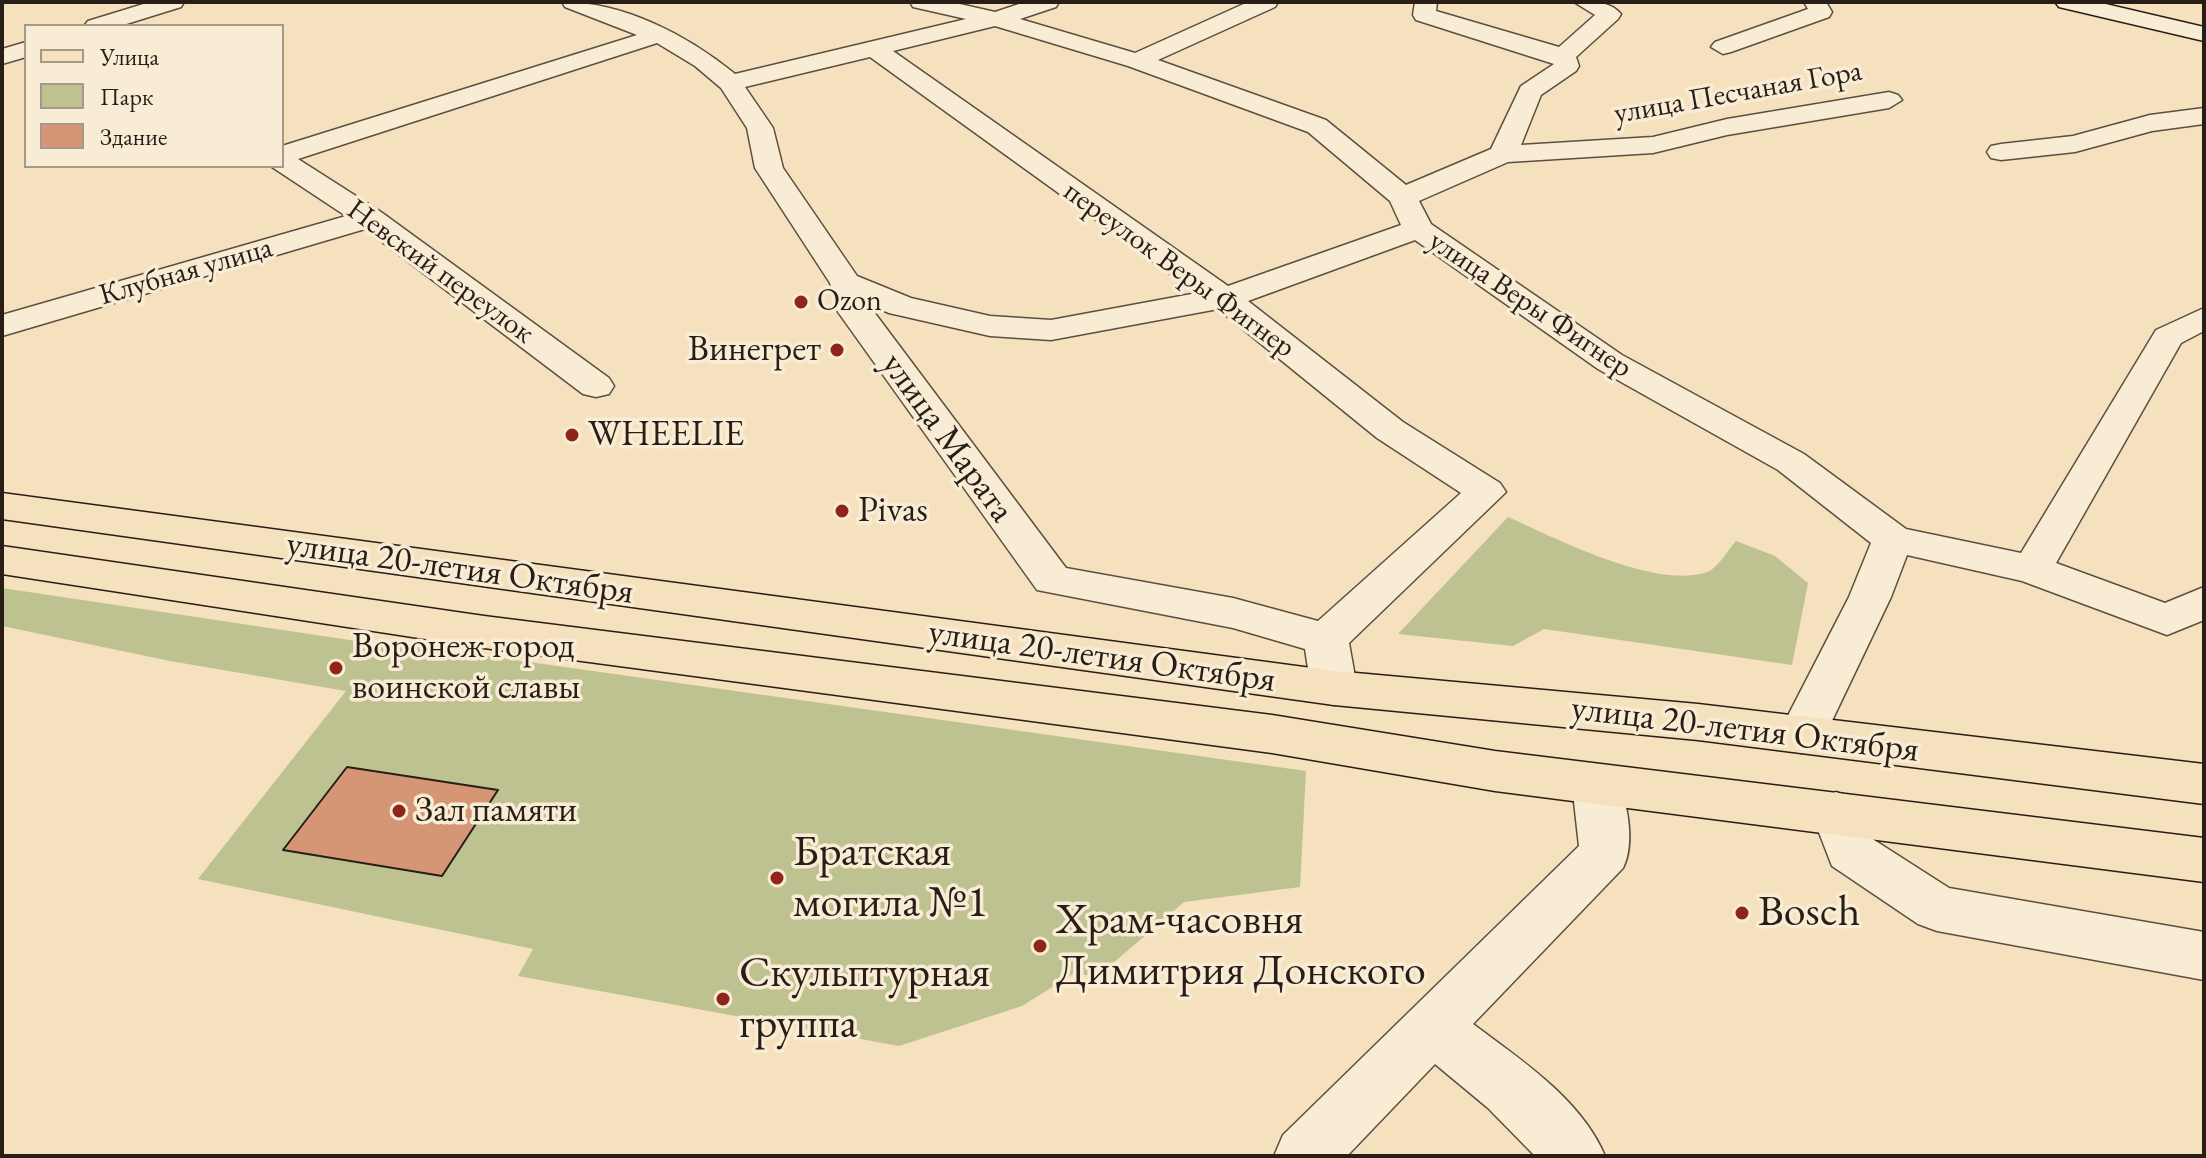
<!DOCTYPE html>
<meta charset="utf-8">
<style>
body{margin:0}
#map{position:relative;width:2206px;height:1158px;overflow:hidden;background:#f5e1be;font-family:"EB Garamond",serif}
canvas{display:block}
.frame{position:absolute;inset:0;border:4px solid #281e17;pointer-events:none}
.legend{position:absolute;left:24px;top:24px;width:260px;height:144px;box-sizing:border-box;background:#f8ecd5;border:2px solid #a59a89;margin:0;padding:10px 14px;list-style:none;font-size:24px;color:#281e17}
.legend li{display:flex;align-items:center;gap:16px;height:40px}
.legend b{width:40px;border:2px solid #a59a89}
</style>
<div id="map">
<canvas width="2206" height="1158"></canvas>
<div class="frame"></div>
<ul class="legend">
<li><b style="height:10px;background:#f5e1be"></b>Улица</li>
<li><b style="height:22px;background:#bdc290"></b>Парк</li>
<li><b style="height:22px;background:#d59676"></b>Здание</li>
</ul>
</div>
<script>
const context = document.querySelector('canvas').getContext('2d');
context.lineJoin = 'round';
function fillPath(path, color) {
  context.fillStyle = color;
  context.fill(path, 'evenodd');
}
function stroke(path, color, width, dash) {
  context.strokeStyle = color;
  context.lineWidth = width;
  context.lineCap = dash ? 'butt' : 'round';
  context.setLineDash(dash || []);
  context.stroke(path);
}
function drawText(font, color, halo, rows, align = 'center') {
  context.font = font + ' "EB Garamond",serif';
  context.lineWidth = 7;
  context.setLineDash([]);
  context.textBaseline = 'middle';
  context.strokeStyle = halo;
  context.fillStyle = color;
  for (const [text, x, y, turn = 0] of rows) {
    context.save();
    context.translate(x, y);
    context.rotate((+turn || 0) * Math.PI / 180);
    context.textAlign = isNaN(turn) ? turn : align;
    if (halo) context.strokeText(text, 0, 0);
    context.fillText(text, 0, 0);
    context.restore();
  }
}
const green = new Path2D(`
 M1508,517C1555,538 1656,590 1707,572C1718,568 1728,550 1736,541L1775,556L1808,583L1792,665L1544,629L1513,646L1398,634Z
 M2,588L383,645L386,642L1306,771L1300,887L1184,902L1098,976L1073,974L1022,1006L899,1046L518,976L533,949L198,879L346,691L170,661L2,626Z`);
const building = new Path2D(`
 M347,767L498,790L442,876L283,850Z`);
const street = new Path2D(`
 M150,2H184L181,7L120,26H84L88,21Z
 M562,2C624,2 687,35 735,74L966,19L913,7L910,2H951L995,12L1025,2H1059L1056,7L1020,19L1135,53L1248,2H1278L1275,7L1158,60L1326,120L1406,185L1491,149L1521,86L1554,64L1416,20L1413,15L1415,2H1437L1436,11L1559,47L1595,15L1574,2C1592,2 1609,0 1621,14L1618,19L1576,57L1579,66L1576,71L1541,95L1521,145L1653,137L1727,119L1889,92L1898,95L1902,100L1889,108L1727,135L1653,153L1508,162L1419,201L1431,224L1622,355L1804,454L1906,529L2021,553L2156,330L2204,308V331L2181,343L2056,563L2165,603L2204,587V620L2167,635L2022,581L1907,555L1891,597L1819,748L1802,753L1785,748L1778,735L1849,597L1871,543L1778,470L1598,369L1415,240L1248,301L1403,422L1500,483L1506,492L1349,643L1357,688L1350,700L1334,705L1318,700L1311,688L1305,649L1233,628L1037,590L838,312L830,283L755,168L747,128L721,88L695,66L657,43L298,159L381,212L609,378L614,386L609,394L596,397L583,394L365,229L2,336V315L346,216L272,167L282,166V146L637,35L565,7ZM995,26L1128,66L1308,132L1390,201L1401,225L1228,286L893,51ZM870,57L1197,293L1051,320L990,316L911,298L857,276L783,168L773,128L745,87ZM868,304L889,313L990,336L1051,340L1218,309L1377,438L1461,493L1318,621L1233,598L1066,568Z
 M1804,2H1826L1832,12L1829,17L1731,52L1723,54L1711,47L1715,42L1808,9Z
 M26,42V57L2,64V49Z
 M2204,108V124L2152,131L2075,152L2001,160L1991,158L1987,152L1991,146L2001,144L2073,136L2150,115Z
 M1596,765L1613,770C1627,795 1636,843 1623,868L1473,1024C1521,1060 1581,1099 1605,1156H1535L1488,1108L1435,1064L1347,1156H1274L1283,1135L1579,846L1572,784L1579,770Z
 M1836,792L1854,798L1871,838L1949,888L2204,932V980L1937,931L1918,924L1832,866L1811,812L1818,798Z`);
const secondary = new Path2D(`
 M2055,2H2097L2204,27V41L2059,7Z`);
const primary = new Path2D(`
 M2,493L1334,671L1698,704L2204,764V804L1698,740L1334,705L2,519Z
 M2,546L484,616L1272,715L1495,751L2204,838V882L1495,791L1272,753L484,648L2,574Z`);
const markers = [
 [801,302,8,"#8f2418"],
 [837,350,8,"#8f2418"],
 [572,435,8,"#8f2418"],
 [842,511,8,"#8f2418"],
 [336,668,8,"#8f2418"],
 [399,811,8,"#8f2418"],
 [777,878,8,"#8f2418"],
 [1742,913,8,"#8f2418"],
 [1040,946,8,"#8f2418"],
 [723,999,8,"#8f2418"]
];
const farStreetnames = [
 ["улица Песчаная Гора",1738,93,-10],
 ["переулок Веры Фигнер",1179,270,36],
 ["Клубная улица",186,272,-16],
 ["Невский переулок",440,272,36],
 ["улица Веры Фигнер",1530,305,34]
];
const farPoinames = [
 ["Ozon",817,302]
];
const poiNames = [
 ["Винегрет",821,350,"right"],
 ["WHEELIE",588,435],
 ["Pivas",858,511],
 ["Воронеж город",352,647],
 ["воинской славы",352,688],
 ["Зал памяти",415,811]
];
const streetNames = [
 ["улица Марата",947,438,54],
 ["улица 20-летия Октября",460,569,8],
 ["улица 20-летия Октября",1102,657,8],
 ["улица 20-летия Октября",1745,730,7]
];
const nearPoinames = [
 ["Братская",793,853],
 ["могила №1",793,904],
 ["Bosch",1758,913],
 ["Храм-часовня",1056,921],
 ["Димитрия Донского",1056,972],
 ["Скульптурная",739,974],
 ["группа",739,1025]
];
fillPath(green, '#bdc290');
fillPath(building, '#d59676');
stroke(building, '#281e17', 2);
stroke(street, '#5b4f41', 3);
stroke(secondary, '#281e17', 3);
stroke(primary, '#281e17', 3);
fillPath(street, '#f8ecd5');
fillPath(secondary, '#f8ecd5');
fillPath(primary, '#f5e1be');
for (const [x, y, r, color] of markers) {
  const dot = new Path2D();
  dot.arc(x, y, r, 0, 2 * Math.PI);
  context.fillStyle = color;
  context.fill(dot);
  stroke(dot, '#f8ecd5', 3);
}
drawText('30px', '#281e17', '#f8ecd5', farStreetnames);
drawText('30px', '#281e17', '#f8ecd5', farPoinames, 'left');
drawText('36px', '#281e17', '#f8ecd5', poiNames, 'left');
drawText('36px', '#281e17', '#f8ecd5', streetNames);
drawText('44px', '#281e17', '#f8ecd5', nearPoinames, 'left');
</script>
